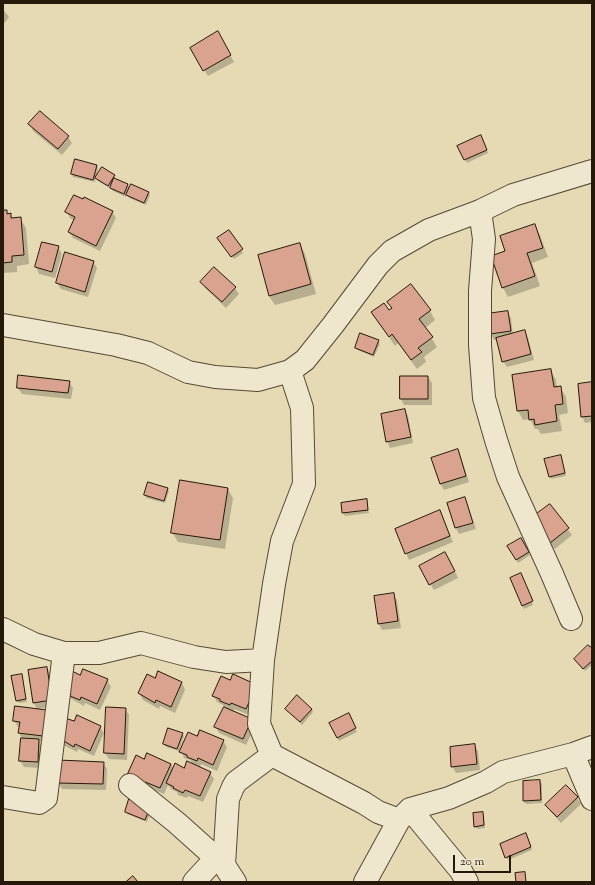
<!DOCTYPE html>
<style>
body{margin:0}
#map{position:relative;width:595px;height:885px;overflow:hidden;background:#e5dab4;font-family:"Sorts Mill Goudy",serif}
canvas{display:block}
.frame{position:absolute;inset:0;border:4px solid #25190a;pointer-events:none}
.scale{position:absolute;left:453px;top:855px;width:58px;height:18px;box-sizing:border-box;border:2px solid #25190a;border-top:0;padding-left:5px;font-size:12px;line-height:14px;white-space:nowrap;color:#25190a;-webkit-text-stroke:3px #eee7ce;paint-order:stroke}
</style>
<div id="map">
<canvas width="595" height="885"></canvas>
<div class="frame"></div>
<div class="scale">20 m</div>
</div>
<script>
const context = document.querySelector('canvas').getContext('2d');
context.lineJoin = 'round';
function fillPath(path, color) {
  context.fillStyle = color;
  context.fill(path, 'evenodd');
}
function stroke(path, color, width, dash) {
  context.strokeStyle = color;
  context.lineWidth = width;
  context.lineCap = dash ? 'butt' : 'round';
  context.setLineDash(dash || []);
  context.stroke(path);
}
const shadow = new Path2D(`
 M3,9L9,17L3,25Z
 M217,33L234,62L208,76L191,48Z
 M30,124L68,137L72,143L62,155L33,131Z
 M482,139L488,153L467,163L459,146Z
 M97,166L98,169L95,182L73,177L72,174Z
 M114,176L116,180L128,185L130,189L148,192L150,195L146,205L129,198L127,194L126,197L113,191L110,187V188L98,181L96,178Z
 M84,201L112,211L116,218L100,251L73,238L69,232L75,221L70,218L67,212Z
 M3,211H6L8,214H10L13,219L20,218L26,228L29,264L17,266V272L3,273Z
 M534,225L540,235L548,257L532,263L540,286L508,297L503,288L506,251Z
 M229,231L243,253L234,259L220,241Z
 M300,244L305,254L316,294L275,305L269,296Z
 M58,247L62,254L55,278L39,274L36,267Z
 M93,262L97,268L88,297L61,289L57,283Z
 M201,282L235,288L239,294L226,308L205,288Z
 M388,311H430L435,320L425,328L437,347L424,357L426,362L417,369L398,343L395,346L372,313Z
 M507,312L511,318L513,335L525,332L528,338L534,360L507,367L503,361L498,340H494L491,334L488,315Z
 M378,341L380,344L374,357L358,350L356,348Z
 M551,371L556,380L557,388L560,387L566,397L568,413L559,415L562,431L541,434L538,429H535L530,419L523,420L518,411Z
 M401,377H428L432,383V405H404L401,399Z
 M69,382L73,388L71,399L22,394L18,388Z
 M592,383V422L585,423L582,416Z
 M405,410L408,416L413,443L390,448L387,441Z
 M458,450L461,457L469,482L444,490L440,483Z
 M562,458L566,476L551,479L550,476Z
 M167,488L169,491L165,503L146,498L145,495Z
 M228,489L233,498L225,549L178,542L172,532Z
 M464,499L468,505L476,529L459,534L456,528L448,504Z
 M366,500L369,513L345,516L343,513Z
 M550,505L572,535L555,549L536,525Z
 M443,518L453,542L409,560L406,553Z
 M520,539L530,555L518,563L509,547Z
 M449,559L458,578L434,590L430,584Z
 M522,577L533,605L524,609L511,578Z
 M393,594L397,600L401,628L382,630L379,624Z
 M592,650V665L585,671L575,659Z
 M47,668L50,674L55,706L37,709L34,703Z
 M159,673L182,683L185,690L175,713L160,706L159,709L143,700L139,693L156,679Z
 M21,675L27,702L19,703L17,701Z
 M81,676L107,680L111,687L100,710L85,703L84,706L68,697Z
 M231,682L256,685L249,715L234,709L233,712L255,726L246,745L219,733L216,727L224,707L223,705L217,702L214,696Z
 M125,709L129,715L127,760L109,759L105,753Z
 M286,709H312L313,712L302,725Z
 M348,715L357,732L339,741L330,724Z
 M50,718L46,742L39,741L43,747L42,768L24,767L20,761L23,740L19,733L20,727H18L14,721Z
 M74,723L100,727L104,733L94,756L78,749L77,752L61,744Z
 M182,734L184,736L179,751L166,747L164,744Z
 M197,737L223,741L227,747L217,771L201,764L200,768L210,773L214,779L203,802L188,796L187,798L178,795L177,792L171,789L168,785L164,794L149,788L139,786L145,761L171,764L173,769H184L193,765L190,760L184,758L181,751Z
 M474,745L478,751L480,770L456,773L452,766Z
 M103,763L107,769L106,790L62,789L58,782Z
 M540,781L542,784V803L526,804L524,801Z
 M577,798L581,804L561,823L550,811L547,805Z
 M126,811H151L147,822L127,814Z
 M482,813L484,816L485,828L477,829L475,826Z
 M527,837L532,850L508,860L506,857Z`);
const building = new Path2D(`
 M218,31L231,55L203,71L190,48Z
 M40,111L69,136L58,149L28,124Z
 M481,135L487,150L464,160L457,146Z
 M75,159L97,165L93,180L71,174Z
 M102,167L115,175L108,186L95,178Z
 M114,178L128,184L124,194L110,188Z
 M131,184L149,192L144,203L126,195Z
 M74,195L83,199L84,197L113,211L96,246L68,232L75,217L65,212Z
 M3,210H7V214L11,213V218L21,217L24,255L12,256V262L3,263Z
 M535,224L543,248L527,253L535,276L502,288L491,256L505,251L500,236Z
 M229,230L243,249L231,257L217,238Z
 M42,242L59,246L52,272L35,267Z
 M300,243L311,284L269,296L258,255Z
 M65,252L94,261L85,292L56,283Z
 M214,267L236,287L222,302L200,282Z
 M411,284L431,310L419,319L433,337L418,348L422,352L411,360L392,334L389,337L371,312L384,303L389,310L392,308L387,302Z
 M508,311L511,331L490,334L486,314Z
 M525,330L531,354L502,362L496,338Z
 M360,333L379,340L373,355L355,348Z
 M551,369L554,387L561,386L563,404L555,405L557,421L535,425L534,419L529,420L528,410L517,411L512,375Z
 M18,375L70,381L68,393L17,388Z
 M400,376H428V399H400Z
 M592,382V416L581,417L578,384Z
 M405,409L411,437L386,442L381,414Z
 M458,449L466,476L440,484L431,458Z
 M561,455L565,473L549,477L544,459Z
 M180,480L228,488L220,540L171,533Z
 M148,482L168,488L164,501L144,495Z
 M465,497L473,523L455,528L447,503Z
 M367,499L368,510L342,513L341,503Z
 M550,504L569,528L550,543L531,518Z
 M440,510L450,536L405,554L395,529Z
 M521,538L529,552L516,560L507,546Z
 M445,552L455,571L429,585L419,566Z
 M521,573L533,601L522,606L510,578Z
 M394,593L398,621L378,624L374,596Z
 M588,645L592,648V661L583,669L574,659Z
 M47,667L52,700L33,703L28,670Z
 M83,669L108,679L97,704L81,697L80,700L70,696L71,694L63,691L72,671L80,675Z
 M158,671L182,682L171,707L156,700L155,703L138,693L147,674L155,678Z
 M22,674L26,699L16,701L11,676Z
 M233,674L257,685L246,709L231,703L230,705L220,701V699L212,696L221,676L230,680Z
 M297,695L312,709L300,722L285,709Z
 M15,706L47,710L43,736L18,733L20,722L13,721Z
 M106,707L126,708L124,754L104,753Z
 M224,707L252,719L243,739L214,727Z
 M349,713L356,728L337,738L329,723Z
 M77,715L101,726L90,751L75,744L74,747L57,737L65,718L74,721Z
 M168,728L183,733L177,749L163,744Z
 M200,730L224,740L213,765L198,758L197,761L187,757V755L179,752L188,732L197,736Z
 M21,738L39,739L38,762L19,761Z
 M475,744L477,764L451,767L450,747Z
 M147,753L171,764L160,788L145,782L144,784L127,775L136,755L144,759Z
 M58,760L104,762L103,784L57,783Z
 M187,761L211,772L200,796L185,790L183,793L173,788L174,787L166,783L175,763L184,768Z
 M540,780L541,800L523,801V781Z
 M566,785L578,797L557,817L545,805Z
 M129,799L150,807L145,820L125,812Z
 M483,812L484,825L474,827L473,813Z
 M526,833L531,847L505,858L500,844Z
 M525,872L526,882H516L515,873Z
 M133,876L138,882H126Z`);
const minor = new Path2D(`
 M480,211L484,239L480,291V345L484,398L496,440L508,477L552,574L571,619
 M3,325L116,345L148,353L188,372L215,377L258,380L290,371L305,360L333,325L378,265L392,251L429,230L480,211L513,195L592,171
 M3,629L34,644L64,653H99L141,643L194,657L226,662L263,660L259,724L272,755L364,803L378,812L399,820L410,809L449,798L486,782L503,772L573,754L592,747
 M263,660L274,584L282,541L304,484L302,408L290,371
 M573,754L592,799
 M130,785L177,823L224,865L235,882
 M3,797L39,803L46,798L64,653
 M410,809L461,871L467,882
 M224,865L228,799L233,787L236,782L272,755
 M194,882L216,858
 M365,882L399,820`);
fillPath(shadow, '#0003');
fillPath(building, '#d9a38f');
stroke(building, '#25190a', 1);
stroke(minor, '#554934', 24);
stroke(minor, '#eee7ce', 22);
</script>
